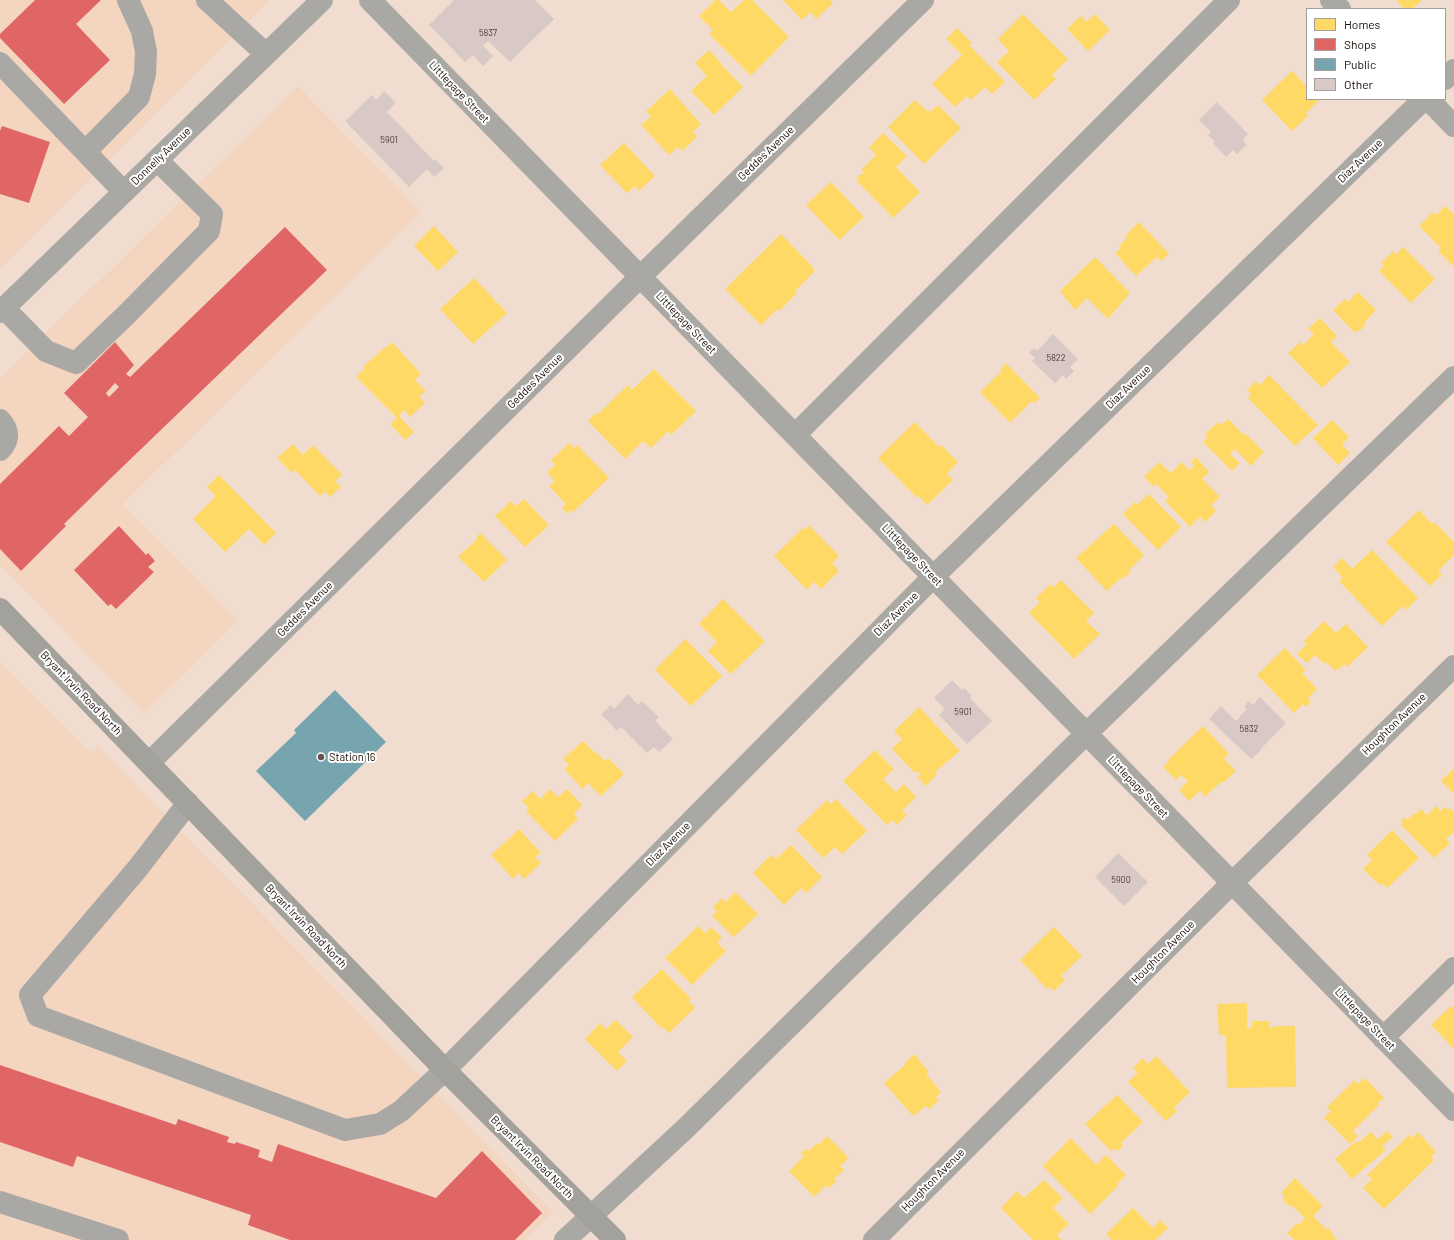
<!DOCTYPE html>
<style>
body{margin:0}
#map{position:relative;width:1454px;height:1240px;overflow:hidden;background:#f0ddd0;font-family:Barlow,sans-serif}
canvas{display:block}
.legend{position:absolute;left:1306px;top:8px;width:140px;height:92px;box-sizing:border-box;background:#fff;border:1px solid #a39e9b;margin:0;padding:5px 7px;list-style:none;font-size:12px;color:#190d06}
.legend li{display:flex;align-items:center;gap:8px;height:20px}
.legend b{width:20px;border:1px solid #a39e9b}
</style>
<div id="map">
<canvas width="1454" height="1240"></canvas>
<ul class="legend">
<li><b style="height:11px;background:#ffd966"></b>Homes</li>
<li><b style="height:11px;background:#e06666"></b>Shops</li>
<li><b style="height:11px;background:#76a5af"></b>Public</li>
<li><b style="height:11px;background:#d9c9c6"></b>Other</li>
</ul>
</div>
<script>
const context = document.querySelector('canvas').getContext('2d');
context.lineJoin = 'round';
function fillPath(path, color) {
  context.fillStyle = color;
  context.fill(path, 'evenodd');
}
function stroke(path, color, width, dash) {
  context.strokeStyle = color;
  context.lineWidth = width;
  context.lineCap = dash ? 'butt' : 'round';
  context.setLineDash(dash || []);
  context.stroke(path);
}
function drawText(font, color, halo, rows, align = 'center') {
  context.font = font + ' Barlow,sans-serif';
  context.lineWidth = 4;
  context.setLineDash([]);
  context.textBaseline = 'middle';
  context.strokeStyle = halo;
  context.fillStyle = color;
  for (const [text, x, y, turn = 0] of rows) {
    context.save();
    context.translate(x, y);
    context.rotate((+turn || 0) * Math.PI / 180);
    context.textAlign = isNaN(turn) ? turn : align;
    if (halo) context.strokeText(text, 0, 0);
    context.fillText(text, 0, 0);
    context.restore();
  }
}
const built = new Path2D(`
 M0,0H270L0,269Z
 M298,86L421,212L123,504L238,621L144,713L0,565V378Z
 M0,662L91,753L98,746L553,1212L525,1240H0Z`);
const homes = new Path2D(`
 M715,0H719L731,12L744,0H752L789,37L751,76L709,34L713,30L699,16Z
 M783,0H830L833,3L816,19L810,12L802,20Z
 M1396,0H1422L1412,9H1404Z
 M1023,14L1068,59L1052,75L1056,79L1034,100L997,62L1009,51L998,39Z
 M1095,14L1110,30L1088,51L1067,29L1081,16L1087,22Z
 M957,28L972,43L969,45L1005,82L992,94L985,87L971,100L967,96L955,107L932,84L962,55L946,39Z
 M709,50L722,64H721L743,87L714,115L691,91L707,76L695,63Z
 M1292,71L1307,87V99L1319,100L1306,113L1308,116L1292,131L1262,100Z
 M670,89L701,124L693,132L697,137L682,151L678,147L669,155L641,125L651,117L646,111Z
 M915,100L927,111L928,110L930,112L938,105L961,128L924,164L888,127Z
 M883,133L907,156L896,167L920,192L893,218L858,182L857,177L861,174L865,173L861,170L876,155L869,147Z
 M624,143L655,176L639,191L635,186L627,193L600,165Z
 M831,182L864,217L839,240L806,205Z
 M1445,206L1454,214V267L1438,251L1441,248L1419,226L1433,212L1436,215Z
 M1139,222L1169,254L1161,261L1157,257L1136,276L1115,253L1121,248L1119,246L1127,238L1125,236Z
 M434,226L458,252L438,271L414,246Z
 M781,234L813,267L812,268L815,271L795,291L797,293L779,311L777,309L761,325L725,289Z
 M1403,247L1435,279L1411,303L1379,271L1384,266L1381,264L1393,251L1396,255Z
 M1095,257L1130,293L1108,319L1087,298L1075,310L1060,291Z
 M474,278L507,313L473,344L440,309Z
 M1358,292L1376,310L1364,323L1365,325L1360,331L1359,330L1355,333L1333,310L1345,299L1348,302Z
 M1320,318L1337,336L1331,342L1350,362L1322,388L1288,353L1300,342L1303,345L1314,334L1308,329Z
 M392,342L421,374L415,380L426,391L419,396L425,403L410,417L404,410L399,416L414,432L405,440L390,424L397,418L356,377L365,368L363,367L385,347L386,348Z
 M1006,363L1040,398L1035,403L1032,401L1010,423L980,392L1002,371L1000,369Z
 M654,369L696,411L671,435L668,431L651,448L643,441L625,459L588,421L596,413L597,415L628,385L632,390Z
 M1269,375L1318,425L1295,446L1248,398L1251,394L1247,390L1256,381L1260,385Z
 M1228,419L1244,435L1245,433L1264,452L1251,466L1235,449L1230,454L1240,463L1232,471L1203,442L1208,437L1205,434L1218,422L1221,425Z
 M1332,420L1349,437L1342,445L1350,453L1338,465L1313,438Z
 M915,422L939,447L941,445L958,462L947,474L953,480L927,505L919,496L917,498L878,458Z
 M569,443L574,448L577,445L609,478L573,512L571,510L568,514L562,508L566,504L549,486L555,481L547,472L555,465L551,460Z
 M293,444L303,455L313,445L342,475L335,481L341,487L330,497L325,491L320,496L295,470L292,473L277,458Z
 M1196,457L1209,472L1202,479L1220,497L1211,505L1216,511L1205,522L1200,517L1190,527L1165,501L1169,497L1156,484L1153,486L1144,477L1159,462L1168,471L1169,470L1171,473L1182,462L1189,470L1194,466L1191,462Z
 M219,475L276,533L264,545L249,529L225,552L193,519L216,496L207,487Z
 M1149,494L1181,527L1158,550L1123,514L1135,502L1137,505Z
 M524,499L549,525L525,547L495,516L511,501L516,506Z
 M1419,510L1432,524L1434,522L1454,542V555L1438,571L1442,575L1430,586L1386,542Z
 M1114,524L1144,555L1129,570L1131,572L1123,579L1122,577L1107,591L1076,558Z
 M809,525L839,556L832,563L839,571L821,589L814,582L807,590L774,556L803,528L805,530Z
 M480,533L507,560L484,582L458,557L477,539L476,538Z
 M1372,550L1418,598L1406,610L1403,606L1382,626L1339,581L1343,578L1333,567L1342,558L1352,569Z
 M1061,580L1094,613L1086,621L1100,634L1074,659L1029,613L1040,602L1036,598L1051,584L1054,587Z
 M723,599L765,641L731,674L708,651L717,642L699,624Z
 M1324,621L1336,633L1346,624L1368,647L1347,667L1344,664L1339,669L1338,668L1335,671L1327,662L1325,664L1315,655L1307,663L1297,654L1307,644L1304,641Z
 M685,639L722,676L691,706L655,670Z
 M1285,648L1306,670L1302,673L1317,689L1308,698L1311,702L1306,707L1303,704L1294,713L1257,675Z
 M919,707L960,751L935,772L937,774L926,786L917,777L921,774L917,771L915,773L892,749L902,739L894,731Z
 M1203,726L1229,754L1224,759L1236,771L1223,783L1221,782L1205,797L1200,791L1189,801L1179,790L1188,781L1181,775L1176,780L1163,767L1169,761L1168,760Z
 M583,741L595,753L596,752L605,761L608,758L624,774L601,796L588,783L583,789L564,769L569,765L563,759Z
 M875,750L894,769L883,779L896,792L904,784L916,797L902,811L907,815L897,825L892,820L887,825L843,781Z
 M1454,768V794L1441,781Z
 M550,789L558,797L567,789L582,805L574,814L578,819L555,841L526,811L529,808L522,801L533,791L540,799Z
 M836,799L867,831L842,854L835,847L823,858L796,830L827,800L831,804Z
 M1436,806L1441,811L1445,807L1448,810L1450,808L1454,813V832L1446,839L1450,843L1434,858L1401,825L1403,823L1401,821L1405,817L1407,820L1414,813L1415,815L1421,809L1427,815Z
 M519,829L541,853L535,857L541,863L524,879L518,873L513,879L491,855Z
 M1392,830L1419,858L1387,888L1382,883L1380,885L1363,869L1372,860L1367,855Z
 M791,845L822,877L806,893L801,888L784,905L753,873L771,855L776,859Z
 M735,892L758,914L734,937L712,916L717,911L713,907L722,898L725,902Z
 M698,926L705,933L711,927L722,937L717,943L726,951L692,985L665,958Z
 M1054,927L1082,956L1061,976L1065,980L1054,991L1049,987L1047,989L1020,960Z
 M662,969L691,999L689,1001L695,1008L669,1033L663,1027L662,1029L632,997Z
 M1247,1003V1028H1252V1021H1269V1028H1273V1026H1295L1296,1087L1227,1088L1226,1035H1219L1217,1004Z
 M1451,1006L1454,1008V1049L1431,1025Z
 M616,1020L633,1037L618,1052L627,1061L617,1071L585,1039L600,1023L606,1029Z
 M914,1054L929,1072L926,1074L941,1092L936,1097L939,1100L929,1109L926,1106L913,1116L884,1083L906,1064L905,1063Z
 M1156,1056L1190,1092L1174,1108L1177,1111L1166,1121L1128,1082L1138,1073L1133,1068L1143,1058L1148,1064Z
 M1365,1078L1384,1098L1378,1103L1379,1105L1353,1131L1358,1136L1350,1144L1324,1118L1331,1111L1327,1107L1355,1080L1358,1084Z
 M1117,1095L1143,1122L1121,1143L1123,1145L1118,1151L1115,1148L1111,1151L1085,1124Z
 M1387,1131L1393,1137L1382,1146L1386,1150L1352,1179L1335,1159L1356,1141L1358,1143L1371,1132L1378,1139Z
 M1418,1132L1436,1152L1431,1157L1434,1160L1384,1209L1363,1188L1372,1179L1367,1175L1409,1135L1412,1138Z
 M827,1136L849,1158L840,1166L844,1170L834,1179L837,1181L829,1188L826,1185L814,1197L789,1171L804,1156L801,1154L806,1148L809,1151L817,1143L818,1145Z
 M1071,1138L1096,1165L1106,1155L1126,1175L1117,1184L1118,1186L1090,1214L1043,1166Z
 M1295,1178L1323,1206L1313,1216L1326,1229L1328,1228L1333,1233L1332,1234L1337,1240H1295L1287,1233L1296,1224L1298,1225L1305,1218L1294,1207L1288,1205L1283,1200L1285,1197L1281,1193Z
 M1044,1180L1063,1198L1053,1208L1069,1224L1057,1235L1062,1240H1033L1001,1208L1017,1191L1024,1198Z
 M1133,1208L1153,1228L1160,1220L1168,1228L1155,1240H1112L1106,1234Z`);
const shops = new Path2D(`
 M35,0H101L76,24L110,60L64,104L0,38V34Z
 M2,126L50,142L29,203L0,194V131Z
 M285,227L327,270L111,478L64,524L66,526L21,571L0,549V484L59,426L69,436L88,417L64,393L115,342L134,365L126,374L130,377ZM115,383L119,387L109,397L106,393Z
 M119,526L146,555L148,553L155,561L148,567L154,572L116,609L111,604L108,606L74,570Z
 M0,1065L176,1125L178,1119L229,1137L227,1142L235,1144L236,1142L260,1150L258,1157L272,1162L278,1144L436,1198L482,1151L542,1213L515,1240H290L248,1225L251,1215L77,1156L73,1167L0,1142Z`);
const public = new Path2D(`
 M335,690L386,742L305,821L256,771L296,733L294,730Z`);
const building = new Path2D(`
 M454,0H535L554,19L510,62L488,41L483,46L493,56L483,66L473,55L465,62L429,25Z
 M384,91L396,103L387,112L434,161L436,160L444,168L434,177L427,169L409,187L345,121L372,95L376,100Z
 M1217,102L1248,134L1243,140L1247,145L1237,154L1233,150L1226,157L1213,143L1215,142L1208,135L1211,132L1199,120Z
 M1053,334L1078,359L1070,367L1074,371L1066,379L1063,375L1055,383L1032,361L1035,358L1029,353L1034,348L1037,351Z
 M952,680L962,690L964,688L972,696L970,698L992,721L967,744L939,715L945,709L934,698Z
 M628,694L638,705L642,701L659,717L655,721L673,739L659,752L654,747L647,753L621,727L617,731L601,714L611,705L614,709Z
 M1260,697L1286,723L1260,750L1261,751L1251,759L1209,719L1221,706L1236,721L1247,709L1244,706L1249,701L1253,705Z
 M1118,853L1148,882L1124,906L1095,877Z`);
const minor = new Path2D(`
 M207,0L266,54
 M370,0L1454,1110
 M1331,0L1340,9
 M0,63L124,192
 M1445,79L1454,70
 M1428,99L1454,126
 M86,151L139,97L145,74L146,52L142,31L128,0
 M4,308L46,351L76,363L126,315L209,231L212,214L157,160
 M0,312L322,0
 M0,420C9,430 10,440 0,450
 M795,435L1229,0
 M149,763L640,277L923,0
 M188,803L138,868L30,995L38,1016L345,1130L380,1124L401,1111L445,1070L933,577L1424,99
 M1383,1038L1454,968
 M0,1202L118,1240
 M565,1240L685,1129L1086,734L1454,377
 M874,1240L1232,883L1454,666`);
const major = new Path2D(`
 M0,609L445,1070L615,1240`);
const markers = [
 [321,757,4,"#64564d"]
];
const numberNames = [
 ["5837",488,33],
 ["5901",389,140],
 ["5822",1056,358],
 ["5901",963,712],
 ["5832",1249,729],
 ["5900",1121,880]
];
const streetNames = [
 ["Littlepage Street",459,92,46],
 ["Geddes Avenue",766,153,-44],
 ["Donnelly Avenue",161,156,-44],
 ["Diaz Avenue",1360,161,-44],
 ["Littlepage Street",686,323,46],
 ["Geddes Avenue",535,381,-45],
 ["Diaz Avenue",1128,387,-44],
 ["Littlepage Street",912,555,46],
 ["Geddes Avenue",305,609,-45],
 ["Diaz Avenue",896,614,-45],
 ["Bryant Irvin Road North",81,693,46],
 ["Houghton Avenue",1394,724,-44],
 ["Littlepage Street",1138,787,46],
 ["Diaz Avenue",668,844,-45],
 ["Bryant Irvin Road North",306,926,46],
 ["Houghton Avenue",1163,952,-45],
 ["Littlepage Street",1365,1019,46],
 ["Bryant Irvin Road North",532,1157,45],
 ["Houghton Avenue",933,1180,-45]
];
const poiNames = [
 ["Station 16",329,757]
];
fillPath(built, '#f4d5c0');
fillPath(homes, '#ffd966');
fillPath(shops, '#e06666');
fillPath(public, '#76a5af');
fillPath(building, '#d9c9c6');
stroke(minor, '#a9a8a5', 22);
stroke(major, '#a2a19b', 22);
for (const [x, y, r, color] of markers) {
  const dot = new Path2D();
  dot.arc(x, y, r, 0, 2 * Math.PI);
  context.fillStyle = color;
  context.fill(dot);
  stroke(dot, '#fff', 1.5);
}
drawText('9px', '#4a3d37', null, numberNames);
drawText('11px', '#190d06', '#fff', streetNames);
drawText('11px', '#190d06', '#fff', poiNames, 'left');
</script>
